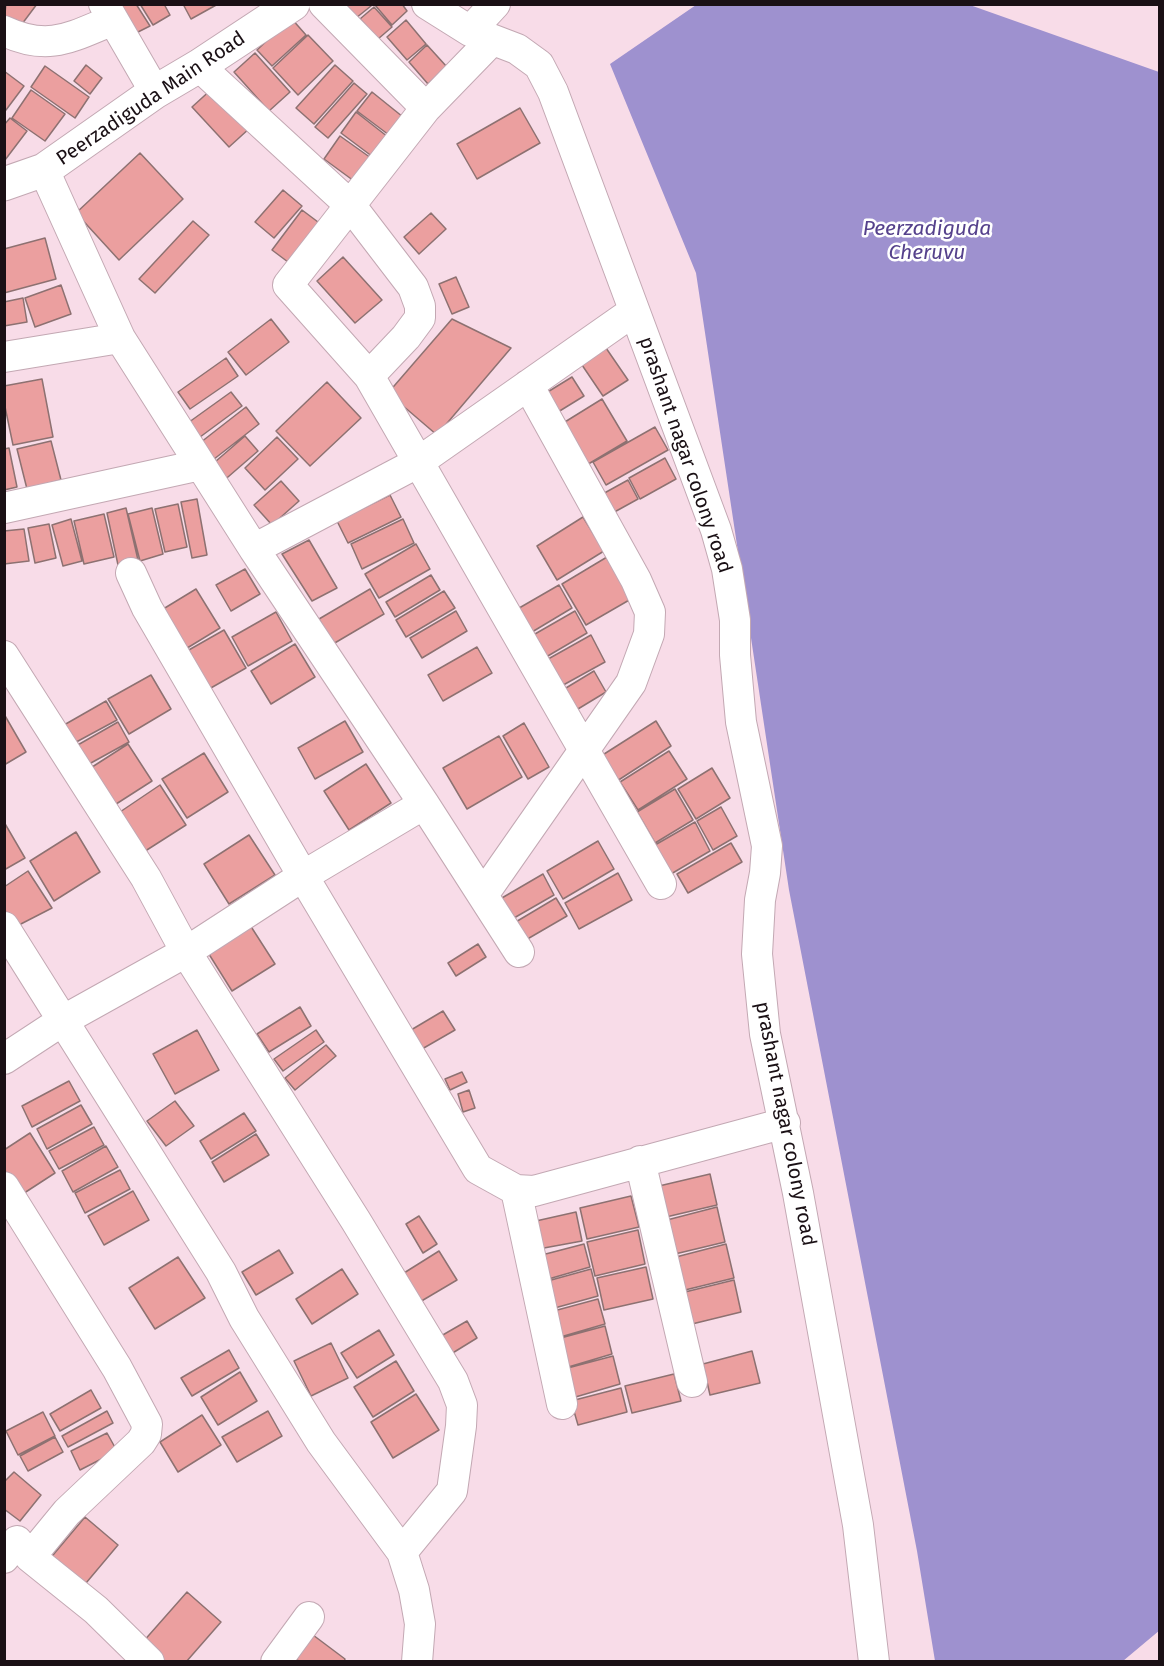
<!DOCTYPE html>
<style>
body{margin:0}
#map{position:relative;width:1164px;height:1666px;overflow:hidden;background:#f8dce8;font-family:"Fira Sans",sans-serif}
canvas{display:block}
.frame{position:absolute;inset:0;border:6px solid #1a1015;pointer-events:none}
</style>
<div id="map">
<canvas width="1164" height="1666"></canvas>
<div class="frame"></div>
</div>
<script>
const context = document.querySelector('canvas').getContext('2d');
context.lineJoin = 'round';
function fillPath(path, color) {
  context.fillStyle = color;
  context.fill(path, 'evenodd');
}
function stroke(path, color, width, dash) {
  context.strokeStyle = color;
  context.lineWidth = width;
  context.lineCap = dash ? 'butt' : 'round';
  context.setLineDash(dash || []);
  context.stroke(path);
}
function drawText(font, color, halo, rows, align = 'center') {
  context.font = font + ' "Fira Sans",sans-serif';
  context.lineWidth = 5;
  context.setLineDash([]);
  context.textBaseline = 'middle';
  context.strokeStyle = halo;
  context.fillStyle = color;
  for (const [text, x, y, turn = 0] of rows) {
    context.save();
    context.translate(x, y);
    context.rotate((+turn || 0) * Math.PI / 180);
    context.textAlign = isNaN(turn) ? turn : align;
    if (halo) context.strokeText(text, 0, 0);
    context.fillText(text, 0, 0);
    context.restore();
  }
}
const water = new Path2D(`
 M967,4L1159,72L1160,1630L1123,1661H935L917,1551L789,890L696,273L610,64L696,5Z`);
const building = new Path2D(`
 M6,4H37L16,32L4,23Z
 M123,4H136L150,26L136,33L121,6Z
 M140,4H164L170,15L153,25Z
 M183,4H218L191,19Z
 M345,4H370L371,6L356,18Z
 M402,4L407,11L392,25L375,5Z
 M374,7L392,27L378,39L360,19Z
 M291,18L306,35L272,66L257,50Z
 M406,20L426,44L407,60L387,37Z
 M308,35L333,61L298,95L273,68Z
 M427,45L447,67L428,84L409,62Z
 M255,53L290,92L269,111L234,72Z
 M86,65L102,78L90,94L74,81Z
 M335,65L353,81L314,124L296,108Z
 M45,66L89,97L75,118L31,87Z
 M4,71L24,86L6,110L4,109Z
 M354,83L367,94L328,138L315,127Z
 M214,87L251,127L229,147L192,107Z
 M31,90L65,114L45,141L12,118Z
 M372,92L403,117L389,135L357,111Z
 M520,108L540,143L477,179L457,144Z
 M356,112L388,137L373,157L341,133Z
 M10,118L27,131L5,160L4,125Z
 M340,136L371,158L354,181L324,159Z
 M140,153L183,199L119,260L76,213Z
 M283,190L302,206L274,238L255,222Z
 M302,210L326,228L296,268L272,250Z
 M431,213L446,229L419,254L404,237Z
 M193,221L209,235L155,293L139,279Z
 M45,238L56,279L4,293V249Z
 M343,257L382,300L355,323L317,281Z
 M456,277L469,307L452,314L439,284Z
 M61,285L71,314L35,327L25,298Z
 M23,298L27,322L4,326V302Z
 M271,319L289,342L246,375L228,352Z
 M452,319L511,348L437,435L388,393Z
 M606,348L628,380L603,396L582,365Z
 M226,358L238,376L190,409L178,392Z
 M572,377L584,396L558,412L546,393Z
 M42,379L53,437L13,445L4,402V386Z
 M327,382L361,418L310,466L276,431Z
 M231,392L242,406L196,440L185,425Z
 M602,399L627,441L585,466L560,425Z
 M246,407L259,424L209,463L196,446Z
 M655,427L668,450L606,485L593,462Z
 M245,436L258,451L221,483L208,468Z
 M277,437L298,459L265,490L245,468Z
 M51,441L61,480L27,489L17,449Z
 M9,448L17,487L4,490V449Z
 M665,458L676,479L640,499L629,478Z
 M628,480L638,499L609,515L599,496Z
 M281,481L299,501L272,525L254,505Z
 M390,495L401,517L348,543L337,521Z
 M197,499L207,555L192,558L181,502Z
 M178,504L187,547L165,552L155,509Z
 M126,508L138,560L118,565L107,513Z
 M152,508L163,554L140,561L128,514Z
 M104,514L114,557L84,564L74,521Z
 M583,517L604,551L557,580L537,546Z
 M71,519L82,561L63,566L52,525Z
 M403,519L414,543L362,569L351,544Z
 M49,524L56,558L35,563L28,528Z
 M24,529L29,561L4,564V531Z
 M309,540L337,588L312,601L282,554Z
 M416,544L430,569L379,598L365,574Z
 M607,557L631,599L586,625L562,584Z
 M245,569L260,594L231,611L216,585Z
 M431,575L440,590L395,617L386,602Z
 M559,585L572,608L527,635L514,611Z
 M196,589L220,628L179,653L155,614Z
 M370,589L384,614L333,644L319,619Z
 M444,591L455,608L406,637L396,620Z
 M456,611L467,631L422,658L410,638Z
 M575,611L587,633L541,660L528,638Z
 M276,612L292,641L248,666L232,637Z
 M224,630L246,668L202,693L180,655Z
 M591,635L605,662L556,689L541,663Z
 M295,644L315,677L271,704L251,671Z
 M477,647L492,673L443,701L428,675Z
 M594,671L606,692L573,712L561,691Z
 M151,675L171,709L129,734L108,699Z
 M106,701L117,720L67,747L57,729Z
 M4,714L26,752L4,765Z
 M345,721L363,752L315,779L298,748Z
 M656,721L671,746L617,781L601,756Z
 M118,722L129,742L80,769L69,750Z
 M524,723L549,767L528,779L503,736Z
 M499,736L522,777L467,809L443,768Z
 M128,744L152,781L113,806L89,769Z
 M669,751L687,779L638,810L620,782Z
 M204,753L228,792L187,818L162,779Z
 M366,764L391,803L349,830L324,791Z
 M712,768L730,798L696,819L678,789Z
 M160,785L186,825L139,855L114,816Z
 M675,789L693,820L655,843L637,812Z
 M721,807L737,836L713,850L697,821Z
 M4,822L25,858L4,870Z
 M695,822L710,851L671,874L655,845Z
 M76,832L100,872L54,901L30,861Z
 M249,835L275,875L229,904L204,864Z
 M598,841L614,869L563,899L547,871Z
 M731,843L742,862L688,893L677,874Z
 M28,871L52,908L15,927L4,912V887Z
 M618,873L632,900L579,929L565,903Z
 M543,874L554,895L507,922L495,902Z
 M556,898L567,916L524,941L514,923Z
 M250,925L275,964L232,991L207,951Z
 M478,944L486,957L456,976L448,963Z
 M300,1007L311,1026L269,1052L257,1034Z
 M443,1011L455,1030L422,1049L411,1030Z
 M197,1030L219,1070L175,1094L153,1054Z
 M316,1030L324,1042L283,1071L274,1059Z
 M326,1045L336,1056L295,1090L285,1078Z
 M462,1072L467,1082L450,1090L445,1079Z
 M69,1081L80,1101L32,1127L22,1106Z
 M469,1090L475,1108L463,1112L458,1094Z
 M175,1101L194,1126L166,1146L147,1121Z
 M81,1105L92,1124L47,1149L37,1129Z
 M244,1113L256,1131L211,1159L200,1141Z
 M94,1127L104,1145L59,1169L49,1151Z
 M30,1133L55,1173L15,1199L4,1181V1150Z
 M256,1134L269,1155L224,1182L212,1162Z
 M106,1146L118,1167L73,1192L62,1171Z
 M120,1170L130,1189L85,1213L75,1193Z
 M710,1174L717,1205L666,1217L659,1186Z
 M133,1191L149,1220L104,1245L88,1216Z
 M631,1196L639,1227L587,1239L580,1208Z
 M717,1207L725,1242L675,1254L667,1220Z
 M576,1212L582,1241L533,1250L527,1223Z
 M419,1216L437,1244L423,1253L406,1224Z
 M638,1230L645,1264L595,1276L587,1242Z
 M584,1244L590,1267L545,1280L538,1256Z
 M726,1244L734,1278L685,1290L676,1257Z
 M279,1250L293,1273L256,1295L242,1272Z
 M439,1251L457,1280L413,1306L396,1278Z
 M178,1257L205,1298L155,1329L129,1288Z
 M646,1267L653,1299L604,1310L597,1278Z
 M342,1269L358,1294L312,1324L296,1299Z
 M591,1269L598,1296L551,1309L544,1282Z
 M734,1280L741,1312L692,1324L685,1292Z
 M598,1299L605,1324L557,1338L550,1312Z
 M467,1321L477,1338L451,1354L441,1336Z
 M605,1326L612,1354L565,1368L557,1339Z
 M379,1330L394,1355L357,1378L341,1353Z
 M331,1343L348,1378L311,1396L294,1361Z
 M229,1350L239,1368L192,1396L181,1378Z
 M752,1351L760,1383L710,1395L703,1364Z
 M613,1356L620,1384L572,1398L564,1369Z
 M396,1361L414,1391L373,1417L354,1387Z
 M240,1372L257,1401L218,1425L201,1397Z
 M674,1374L681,1401L632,1413L625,1386Z
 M621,1388L627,1412L578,1425L571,1401Z
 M91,1390L101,1408L60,1431L50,1414Z
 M416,1394L439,1430L393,1458L371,1422Z
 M107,1411L113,1423L68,1447L62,1436Z
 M268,1411L282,1436L237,1462L222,1437Z
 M43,1412L55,1436L18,1455L6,1431Z
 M202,1415L221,1445L178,1472L160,1442Z
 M107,1433L117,1451L80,1470L71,1451Z
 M55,1437L63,1452L28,1471L20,1456Z
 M14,1472L41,1495L20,1521L4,1509V1482Z
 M85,1517L118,1545L81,1589L48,1561Z
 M187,1592L221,1622L186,1662H163L142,1643Z
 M313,1635L345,1659L344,1662H300L295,1658Z`);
const minor = new Path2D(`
 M104,4L155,92
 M324,4L426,108
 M427,4L470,31L517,49L539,65L553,92L716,530L727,569L735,620V655L741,722L767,846L765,873L760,900L757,954L765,1034L798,1193L858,1525L874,1662
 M4,31C49,52 71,37 113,20
 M470,31L495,4
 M491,41L426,108L288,285L369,376L661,884
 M199,66L351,206L413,287L420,306V318L406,337L369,376
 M44,170L120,338L254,549L424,804L519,952
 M4,357L120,338
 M4,508L200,465
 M254,549L417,463L634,311
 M131,573L147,608L303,876L478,1169L516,1190L534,1191L785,1123
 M4,656L146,878L186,952L356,1221L453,1381L462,1405L461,1426L452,1491L402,1552
 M483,895L631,683L649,634L650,612L636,580L528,385
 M4,927L221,1272L244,1318L321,1442L402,1552L414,1590L420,1624L417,1662
 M4,1059L62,1021L186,952L303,876L424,804
 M640,1161L692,1382
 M4,1187L117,1368L147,1424L146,1434L141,1442L67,1512L30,1557
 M516,1190L562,1404
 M4,1558L17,1541L30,1557L96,1610L149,1662
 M276,1662L309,1617`);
const tertiary = new Path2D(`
 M4,184L44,170L155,92L199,66L293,4`);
const streetNames = [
 ["Peerzadiguda Main Road",151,99,-34],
 ["prashant nagar colony road",685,455,71],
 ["prashant nagar colony road",785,1124,79]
];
const waterNames = [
 ["Peerzadiguda",927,229],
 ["Cheruvu",927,253]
];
fillPath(water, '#9e91cf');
fillPath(building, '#eb9f9f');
stroke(building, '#8d7171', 1.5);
stroke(minor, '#c3a8b3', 32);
stroke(tertiary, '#c3a8b3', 35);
stroke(minor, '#fff', 30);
stroke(tertiary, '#fff', 33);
drawText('20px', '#1a1015', '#fff', streetNames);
drawText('italic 21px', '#55418c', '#fff', waterNames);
</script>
